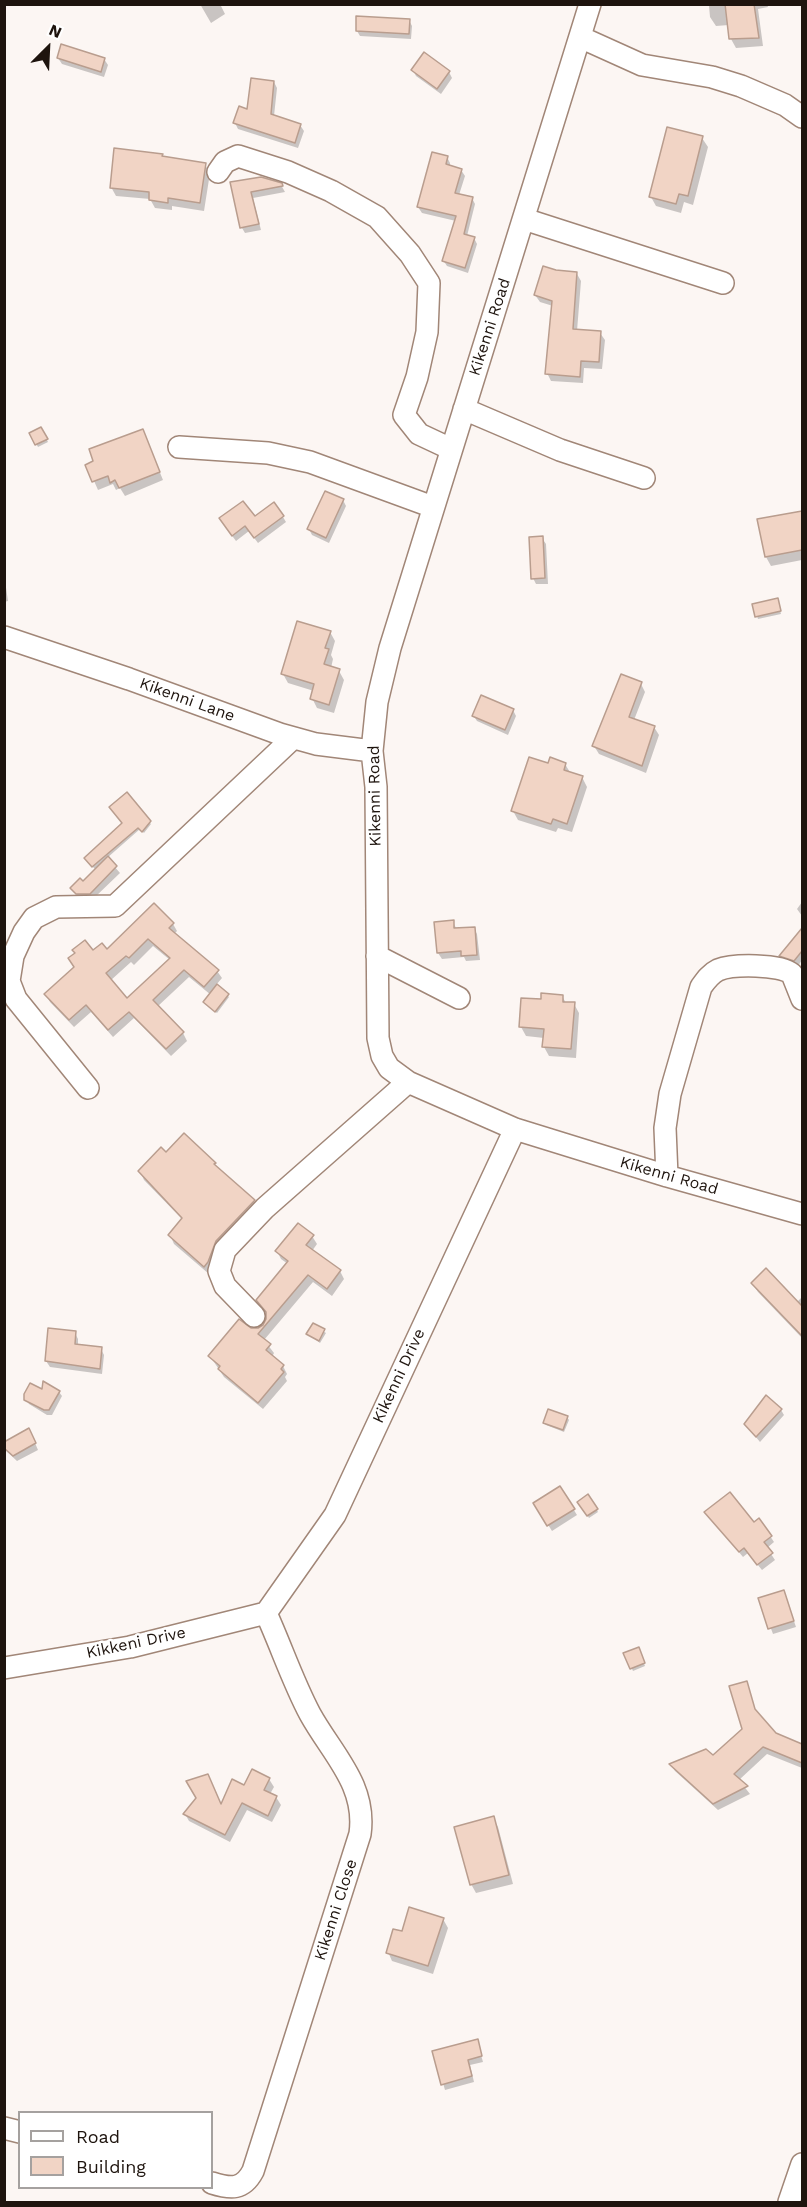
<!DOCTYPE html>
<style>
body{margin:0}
#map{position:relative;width:807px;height:2207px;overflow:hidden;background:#fcf6f3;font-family:"Work Sans",sans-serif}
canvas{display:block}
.frame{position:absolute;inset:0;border:6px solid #1e140e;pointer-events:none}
.legend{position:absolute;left:18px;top:2111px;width:195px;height:78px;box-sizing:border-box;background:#fff;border:2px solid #a5a19f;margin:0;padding:8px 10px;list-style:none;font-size:18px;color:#1e140e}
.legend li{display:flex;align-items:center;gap:12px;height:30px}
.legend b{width:30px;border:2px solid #a5a19f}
.north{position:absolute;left:18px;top:18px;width:60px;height:60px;-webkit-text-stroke:4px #fff;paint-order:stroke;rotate:24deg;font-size:16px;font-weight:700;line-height:24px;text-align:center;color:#1e140e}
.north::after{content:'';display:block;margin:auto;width:21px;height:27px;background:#1e140e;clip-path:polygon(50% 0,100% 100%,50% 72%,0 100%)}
</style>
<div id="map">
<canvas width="807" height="2207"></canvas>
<div class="frame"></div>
<ul class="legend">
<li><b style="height:8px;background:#fff"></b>Road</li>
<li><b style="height:16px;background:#f1d4c5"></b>Building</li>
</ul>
<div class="north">N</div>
</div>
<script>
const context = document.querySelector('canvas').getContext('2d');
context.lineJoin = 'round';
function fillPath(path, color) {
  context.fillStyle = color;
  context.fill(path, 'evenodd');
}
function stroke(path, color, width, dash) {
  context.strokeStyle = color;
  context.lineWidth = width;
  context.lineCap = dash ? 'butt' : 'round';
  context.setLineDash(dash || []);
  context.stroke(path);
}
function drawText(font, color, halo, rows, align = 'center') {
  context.font = font + ' "Work Sans",sans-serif';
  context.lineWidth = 5;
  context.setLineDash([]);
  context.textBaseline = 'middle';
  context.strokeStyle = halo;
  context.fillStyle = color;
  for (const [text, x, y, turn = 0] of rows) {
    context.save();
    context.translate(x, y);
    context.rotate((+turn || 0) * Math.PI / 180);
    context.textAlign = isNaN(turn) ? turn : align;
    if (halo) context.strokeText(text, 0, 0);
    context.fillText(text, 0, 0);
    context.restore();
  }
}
const shadow = new Path2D(`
 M200,4H220L225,14L211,23Z
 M767,4L768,7L758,9L763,46L736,48L731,39L729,25L716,26L710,17L709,6Z
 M409,20L412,26L411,39L360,36L357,31Z
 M58,58L104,59L108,65L104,77L62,64Z
 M413,70L449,72L452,78L441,94L416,76Z
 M274,82L277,88L274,116L300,125L304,131L298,148L238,129L235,123Z
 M702,138L708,147L693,205L684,202L681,213L656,206L651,197Z
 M162,155L163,158L205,165L210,173L204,211L172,206V210L155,208L150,199L116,196L111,187Z
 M447,157L450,163V166L461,170L465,176L459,195L472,198L475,204L467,236L474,238L477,244L468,273L447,266L443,260L456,221L422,213L418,207Z
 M232,184L281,185L285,192L253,198L261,230L245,233L242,228Z
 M577,274L581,281L577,331L600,333L605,340L602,369L584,368L583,383L551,381L547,373L553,306L540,302L535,295Z
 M41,429L48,442L38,447L31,434Z
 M143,431L163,480L125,496L120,488L116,490L113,484L98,490L87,465Z
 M343,500L346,506L329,543L312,535L309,529Z
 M802,512V560L771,566L766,557L759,520Z
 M283,517L286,522L258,543L249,531L236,541L224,525L255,518Z
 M542,538L546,544L548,584H536L533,578Z
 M4,574L8,601L4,602Z
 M778,602L781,614L758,619L757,616Z
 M330,632L335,641L331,655L333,659L331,668L339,671L344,680L334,713L317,708L312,698L314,691L288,683L283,674Z
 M641,684L645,692L634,720L654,727L659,735L646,773L599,754L594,746Z
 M513,710L516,716L508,735L477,721L473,715Z
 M565,764L571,774L582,777L587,787L572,832L558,828L556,832L518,820L513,811L549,765Z
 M149,822L151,824L144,833L140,829L107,858L120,873L93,899H80L72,889L82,883L96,870L87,861L123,824Z
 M802,902V916L797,909Z
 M453,922L457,930L474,928L477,934L480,960L466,961L464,957L442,959L438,953Z
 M173,924L177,931L174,934L217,971L222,978L216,985L229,997L217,1013L205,1003L211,995L189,977L157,1007L183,1033L187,1041L171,1056L134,1018L113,1037L91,1012L74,1027L50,1002L46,994L93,952L107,951ZM153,946L170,960L127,1000L110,981L131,962L134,965Z
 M794,940L802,947V960L798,966L784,961L781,956Z
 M562,996L566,1003L574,1004L579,1013L576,1058L549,1056L544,1047V1038L526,1036L521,1027L542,1001Z
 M166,1154L214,1164L218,1170L254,1201L258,1209L209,1274L174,1244L170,1235L183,1220L144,1180L140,1171Z
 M312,1236L317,1244L312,1251L340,1271L344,1279L332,1296L313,1282L264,1340L274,1353L272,1357L283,1366L287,1374L285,1377L287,1381L263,1409L224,1377L210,1356L251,1330H258L264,1326L268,1314L258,1300L288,1264L281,1259L277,1251Z
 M752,1283L797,1302L802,1297V1338L758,1292Z
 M314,1325L326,1333L320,1343L308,1334Z
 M75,1333L78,1339V1346L101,1349L104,1355L102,1374L50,1367L46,1361Z
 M43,1392H59L62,1396L52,1415H47L29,1404L26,1399Z
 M781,1410L784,1415L760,1442L746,1425Z
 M567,1417L569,1420L564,1432L546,1425L544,1423Z
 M32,1436L38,1450L17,1461L4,1449V1443Z
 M560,1488L577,1515L552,1531L535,1504Z
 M588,1496L598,1512L589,1518L579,1502Z
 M706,1513L754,1524L770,1536L774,1542L767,1548L775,1560L762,1570L748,1553L743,1557Z
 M784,1592L796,1627L773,1634L760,1599Z
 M639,1651L645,1666L633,1671L625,1654Z
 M746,1683L757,1714L775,1735L802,1745V1768L767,1754L739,1780L750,1794L718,1810L675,1771L671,1765L713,1757L743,1730Z
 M269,1779L274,1787L270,1794L276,1797L281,1805L272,1822L247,1810L230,1842L189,1821L185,1814L198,1798L221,1806L244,1787Z
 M493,1818L498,1827L513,1884L476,1893L471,1884Z
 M443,1919L448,1928L433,1974L392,1961L388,1952L403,1933Z
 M477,2041L483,2062L470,2065L474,2082L445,2090L434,2052Z`);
const building = new Path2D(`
 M725,4H754L759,38L729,39Z
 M356,16L410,19L409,34L356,31Z
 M61,44L105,58L101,72L57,58Z
 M424,52L450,71L437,89L411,70Z
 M251,78L274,81L271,114L301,124L295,143L233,123L239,106L247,109Z
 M667,127L703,136L688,196L679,194L676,204L649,197Z
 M114,148L163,154L162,156L206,163L200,203L168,198V203L149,200V192L110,188Z
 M432,152L448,156L446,164L462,169L455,193L473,197L464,234L475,237L465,268L442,261L456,216L417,207Z
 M261,177L282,183L283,186L251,192L259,224L240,228L230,182Z
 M543,266L556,270L577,272L573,329L601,331L599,362L581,361L580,377L545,374L552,301L534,295Z
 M41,427L48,439L35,445L29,433Z
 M143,429L160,472L119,488L115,480L110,483L108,476L92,482L85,465L93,461L89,449Z
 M325,491L344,499L326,538L307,529Z
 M243,501L255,516L274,502L284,516L254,538L245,526L232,536L219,518Z
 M802,511V550L765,557L757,519Z
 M543,536L545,578L531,579L529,537Z
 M778,598L781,611L755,617L752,604Z
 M297,621L331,631L325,648L329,649L324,664L340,669L329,705L310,699L314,684L281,674Z
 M621,674L642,682L629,717L655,726L642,766L592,746Z
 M481,695L514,709L505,730L472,716Z
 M529,757L548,763L550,757L566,763L564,770L583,776L567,824L553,819L551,824L511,811Z
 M127,792L151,821L142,832L138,828L92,867L84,858L122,823L109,807Z
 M108,856L117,866L90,894H76L70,888L80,878L83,881Z
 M154,903L174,923L169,928L219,970L204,987L184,970L153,1000L184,1032L166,1049L129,1012L108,1030L86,1005L69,1020L44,994L74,967L68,958L75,953L72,950L85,940L93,950L102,943L107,949ZM148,939L170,958L127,998L106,973L126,956L129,958Z
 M454,920V928L475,927L477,955L461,956V951L437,953L434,922Z
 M802,928V951L794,961L779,956Z
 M217,984L229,994L215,1012L203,1002Z
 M541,993L563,995V1002H575L571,1049L542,1047L544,1029L519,1027L521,998L541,999Z
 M184,1133L216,1163L214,1164L255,1200L216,1241L208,1262L204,1267L168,1235L182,1218L138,1171L161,1147L166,1152Z
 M298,1223L314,1235L306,1245L341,1270L327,1289L308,1275L258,1334L271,1344L266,1350L284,1365L281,1369L284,1372L258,1403L218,1369L220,1366L208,1356L239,1319L251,1328H258L263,1325L266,1319V1312L256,1300L288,1261L275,1251Z
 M766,1268L802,1306V1336L751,1283Z
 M313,1323L325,1329L319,1341L306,1334Z
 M48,1328L76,1331L75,1344L102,1347L100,1369L45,1361Z
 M43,1381L60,1391L49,1410H44L24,1400V1394L30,1383L42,1389Z
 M766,1395L782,1409L756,1437L744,1424Z
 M548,1409L568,1416L563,1430L543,1423Z
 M29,1428L36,1443L13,1456L4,1448V1442Z
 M560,1486L575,1509L547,1526L533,1503Z
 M730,1492L754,1522L759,1518L772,1536L764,1542L773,1553L757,1565L744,1548L739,1552L704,1512Z
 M588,1494L598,1509L587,1516L577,1502Z
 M784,1590L794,1621L768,1629L758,1598Z
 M639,1647L645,1663L630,1669L623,1653Z
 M747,1681L755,1709L776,1733L802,1744V1763L763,1747L734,1774L748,1786L713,1804L669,1764L706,1749L713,1755L742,1729L729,1686Z
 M252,1769L270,1778L264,1790L277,1796L268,1816L242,1803L225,1835L183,1814L196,1798L186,1781L208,1774L221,1804L232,1779L244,1785Z
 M494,1816L509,1875L470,1885L454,1827Z
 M409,1907L444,1918L428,1966L386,1953L393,1929L402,1931Z
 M478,2039L482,2056L468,2060L472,2076L441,2085L432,2051Z`);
const minor = new Path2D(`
 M590,4L390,648L377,702L372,751L376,787L378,1038L382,1056L389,1068L408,1082L515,1129L667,1176L802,1214
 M580,37L642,65L712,77L741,86L785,105L802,117
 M218,172L225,162L238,156L288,172L331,191L377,217L410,254L429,283L427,332L417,377L404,415L419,434L451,449
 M524,219L723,283
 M464,409L560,450L644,478
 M179,447L268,453L310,462L433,507
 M4,637L129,679L280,734L316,744L372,751
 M377,956L459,998
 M88,1088L16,999L9,981L13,956L24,932L34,918L56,907L115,906L293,738
 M667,1176L665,1128L670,1094L701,987C706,980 710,974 718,970C733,964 780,964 792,974L802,999
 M254,1316L225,1286L219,1271L225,1250L265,1208L408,1082
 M266,1613L335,1515L515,1129
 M4,1668L130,1647L266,1613
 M4,2128L20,2132
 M212,2183C231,2189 243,2190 253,2171L360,1834C367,1785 332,1754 310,1714C293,1682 281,1646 266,1613
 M789,2202L802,2164`);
const streetNames = [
 ["Kikenni Road",490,327,-72],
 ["Kikenni Lane",187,700,20],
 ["Kikenni Road",375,796,-91],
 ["Kikenni Road",669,1176,16],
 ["Kikenni Drive",399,1376,-65],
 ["Kikkeni Drive",136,1643,-12],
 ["Kikenni Close",336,1910,-72]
];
fillPath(shadow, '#0003');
fillPath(building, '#f1d4c5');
stroke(building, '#b99d8e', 1.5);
stroke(minor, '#a18677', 24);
stroke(minor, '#fff', 21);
drawText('16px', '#1e140e', '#fff', streetNames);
</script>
